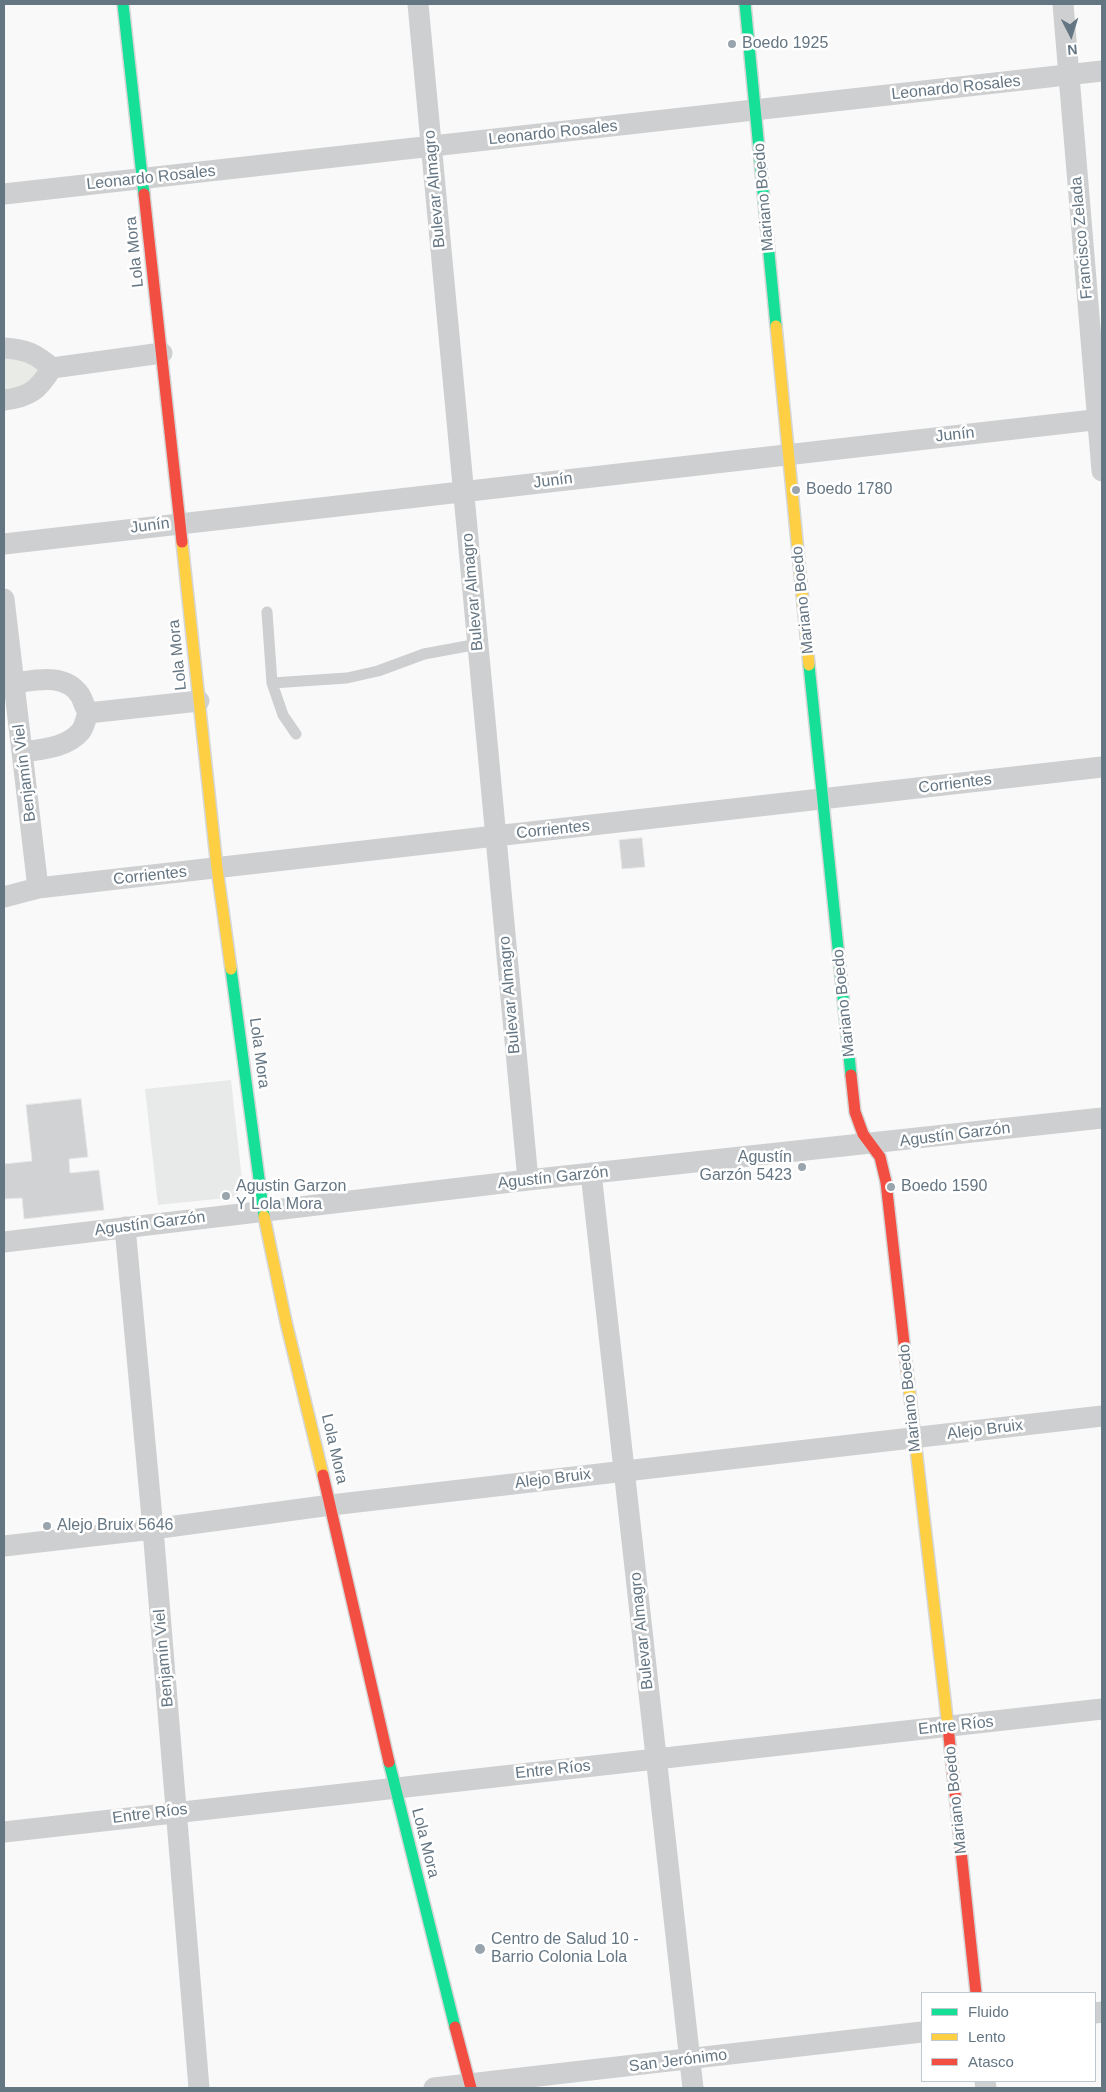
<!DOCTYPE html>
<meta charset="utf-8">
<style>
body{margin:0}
#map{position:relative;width:1106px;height:2092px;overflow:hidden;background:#f9f9f9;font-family:Arial,sans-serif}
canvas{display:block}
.frame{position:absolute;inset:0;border:5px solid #657683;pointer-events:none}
.legend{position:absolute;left:921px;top:1992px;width:175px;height:90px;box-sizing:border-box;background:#fff;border:1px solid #c1c8cd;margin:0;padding:6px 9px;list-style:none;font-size:15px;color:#657683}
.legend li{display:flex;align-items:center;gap:10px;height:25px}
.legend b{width:25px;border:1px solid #c1c8cd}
.north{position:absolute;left:1046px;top:10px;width:50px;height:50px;-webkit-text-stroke:4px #fff;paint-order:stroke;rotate:175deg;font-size:14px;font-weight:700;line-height:20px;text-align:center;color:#657683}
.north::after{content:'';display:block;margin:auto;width:18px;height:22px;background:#657683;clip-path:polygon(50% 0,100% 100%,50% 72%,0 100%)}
</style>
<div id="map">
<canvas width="1106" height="2092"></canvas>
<div class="frame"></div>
<ul class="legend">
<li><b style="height:6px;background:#16e098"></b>Fluido</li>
<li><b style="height:6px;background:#ffcf43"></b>Lento</li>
<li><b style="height:6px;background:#f24e42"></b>Atasco</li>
</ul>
<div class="north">N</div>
</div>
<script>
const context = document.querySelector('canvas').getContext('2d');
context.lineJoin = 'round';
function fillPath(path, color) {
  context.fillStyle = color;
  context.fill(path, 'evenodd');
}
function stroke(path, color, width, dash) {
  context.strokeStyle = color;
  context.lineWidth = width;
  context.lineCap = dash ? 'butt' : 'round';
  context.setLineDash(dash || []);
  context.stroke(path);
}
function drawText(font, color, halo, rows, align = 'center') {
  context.font = font + ' Arial,sans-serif';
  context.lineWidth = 5;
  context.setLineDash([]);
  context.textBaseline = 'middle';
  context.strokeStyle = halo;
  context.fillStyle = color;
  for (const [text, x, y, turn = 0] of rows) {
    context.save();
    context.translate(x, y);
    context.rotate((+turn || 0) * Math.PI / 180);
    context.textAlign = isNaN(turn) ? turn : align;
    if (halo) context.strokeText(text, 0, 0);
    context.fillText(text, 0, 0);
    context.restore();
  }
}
const built = new Path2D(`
 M231,1080L243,1189L236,1197L158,1205L145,1089Z`);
const green = new Path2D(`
 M4,354L17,356L39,370L33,383L4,392Z`);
const building = new Path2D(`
 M642,838L645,867L622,869L619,840Z
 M81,1099L88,1157L69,1159L70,1173L99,1170L104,1210L24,1219L22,1198L4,1199V1164L32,1161L26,1105Z`);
const lane = new Path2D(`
 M267,612L272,683L283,715L296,734
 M272,683L347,678L378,671L424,654L478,644`);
const street = new Path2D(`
 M418,4L528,1180
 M1063,4L1102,471
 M4,194L1102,71
 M4,348C26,349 36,354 52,368C38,390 30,397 4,400
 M52,368L162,353
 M4,544L1102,419
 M4,599L38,888
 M15,683C37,680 65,673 80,695C83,700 85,708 88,713C86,719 84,727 81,731C67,748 42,749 23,752
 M88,713L199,701
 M4,897L38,888L1102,767
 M591,1173L693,2088
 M125,1227L153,1529L199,2088
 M4,1242L528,1180L1102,1118
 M4,1546L153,1529L331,1505L1102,1416
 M4,1832L1102,1709
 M1095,2013L1102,2012
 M985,2081L986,2088
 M434,2088L922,2032`);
const fast = new Path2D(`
 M123,4L144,194
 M745,4L776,326
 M809,665L851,1075
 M231,969L264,1216
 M389,1762L455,2027`);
const slow = new Path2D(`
 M776,326L809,665
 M182,542L217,868L231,969
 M264,1216L286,1322L323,1475
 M907,1370L948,1727`);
const jam = new Path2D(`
 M144,194L182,542
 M851,1075L855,1112L863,1134L880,1157L886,1182L907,1370
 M323,1475L389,1762
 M948,1727L976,1993
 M455,2027L471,2088`);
const markers = [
 [732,44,5,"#99a4ac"],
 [796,490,5,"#99a4ac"],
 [802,1167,5,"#99a4ac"],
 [891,1187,5,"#99a4ac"],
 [226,1196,5,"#99a4ac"],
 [47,1526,5,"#99a4ac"],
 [480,1949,6,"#99a4ac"]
];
const poiNames = [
 ["Boedo 1925",742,44],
 ["Boedo 1780",806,490],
 ["Agustín",792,1158,"right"],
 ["Garzón 5423",792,1176,"right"],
 ["Agustin Garzon",236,1187],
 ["Y Lola Mora",236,1205],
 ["Boedo 1590",901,1187],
 ["Alejo Bruix 5646",57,1526],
 ["Centro de Salud 10 -",491,1940],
 ["Barrio Colonia Lola",491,1958]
];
const streetNames = [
 ["Leonardo Rosales",956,88,-6],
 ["Leonardo Rosales",553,133,-6],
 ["Leonardo Rosales",151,178,-6],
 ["Bulevar Almagro",435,189,-95],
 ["Mariano Boedo",764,197,-95],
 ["Francisco Zelada",1082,238,-95],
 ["Lola Mora",135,252,-96],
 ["Junín",955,435,-6],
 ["Junín",553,481,-7],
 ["Junín",150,526,-7],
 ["Bulevar Almagro",473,592,-95],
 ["Mariano Boedo",803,600,-96],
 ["Lola Mora",178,655,-96],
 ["Benjamín Viel",25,773,-97],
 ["Corrientes",955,784,-7],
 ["Corrientes",553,830,-6],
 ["Corrientes",150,876,-6],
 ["Bulevar Almagro",510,995,-95],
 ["Mariano Boedo",844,1003,-96],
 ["Lola Mora",259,1053,82],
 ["Agustín Garzón",955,1135,-7],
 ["Agustín Garzón",553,1178,-6],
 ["Agustín Garzón",150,1224,-7],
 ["Mariano Boedo",910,1398,-96],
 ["Alejo Bruix",985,1430,-7],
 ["Lola Mora",334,1449,77],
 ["Alejo Bruix",553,1479,-7],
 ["Bulevar Almagro",642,1631,-96],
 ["Benjamín Viel",164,1658,-95],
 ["Entre Ríos",956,1726,-6],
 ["Entre Ríos",553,1770,-6],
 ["Mariano Boedo",956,1800,-96],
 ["Entre Ríos",150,1814,-7],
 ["Lola Mora",425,1843,76],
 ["San Jerónimo",678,2061,-7]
];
fillPath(built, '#e8e9e9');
fillPath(green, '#e8ebe6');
fillPath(building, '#d0d2d3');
stroke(building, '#e8e8e8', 1);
stroke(fast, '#d5d6d7', 14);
stroke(slow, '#d5d6d7', 14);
stroke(jam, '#d5d6d7', 14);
stroke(lane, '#cecfd0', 11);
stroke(street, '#cecfd0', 21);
stroke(fast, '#16e098', 11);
stroke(slow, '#ffcf43', 11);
stroke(jam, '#f24e42', 11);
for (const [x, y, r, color] of markers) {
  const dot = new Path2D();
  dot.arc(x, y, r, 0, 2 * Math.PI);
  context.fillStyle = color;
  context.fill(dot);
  stroke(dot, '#fff', 2);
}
drawText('16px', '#657683', '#fff', poiNames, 'left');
drawText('16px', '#657683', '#fff', streetNames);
</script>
